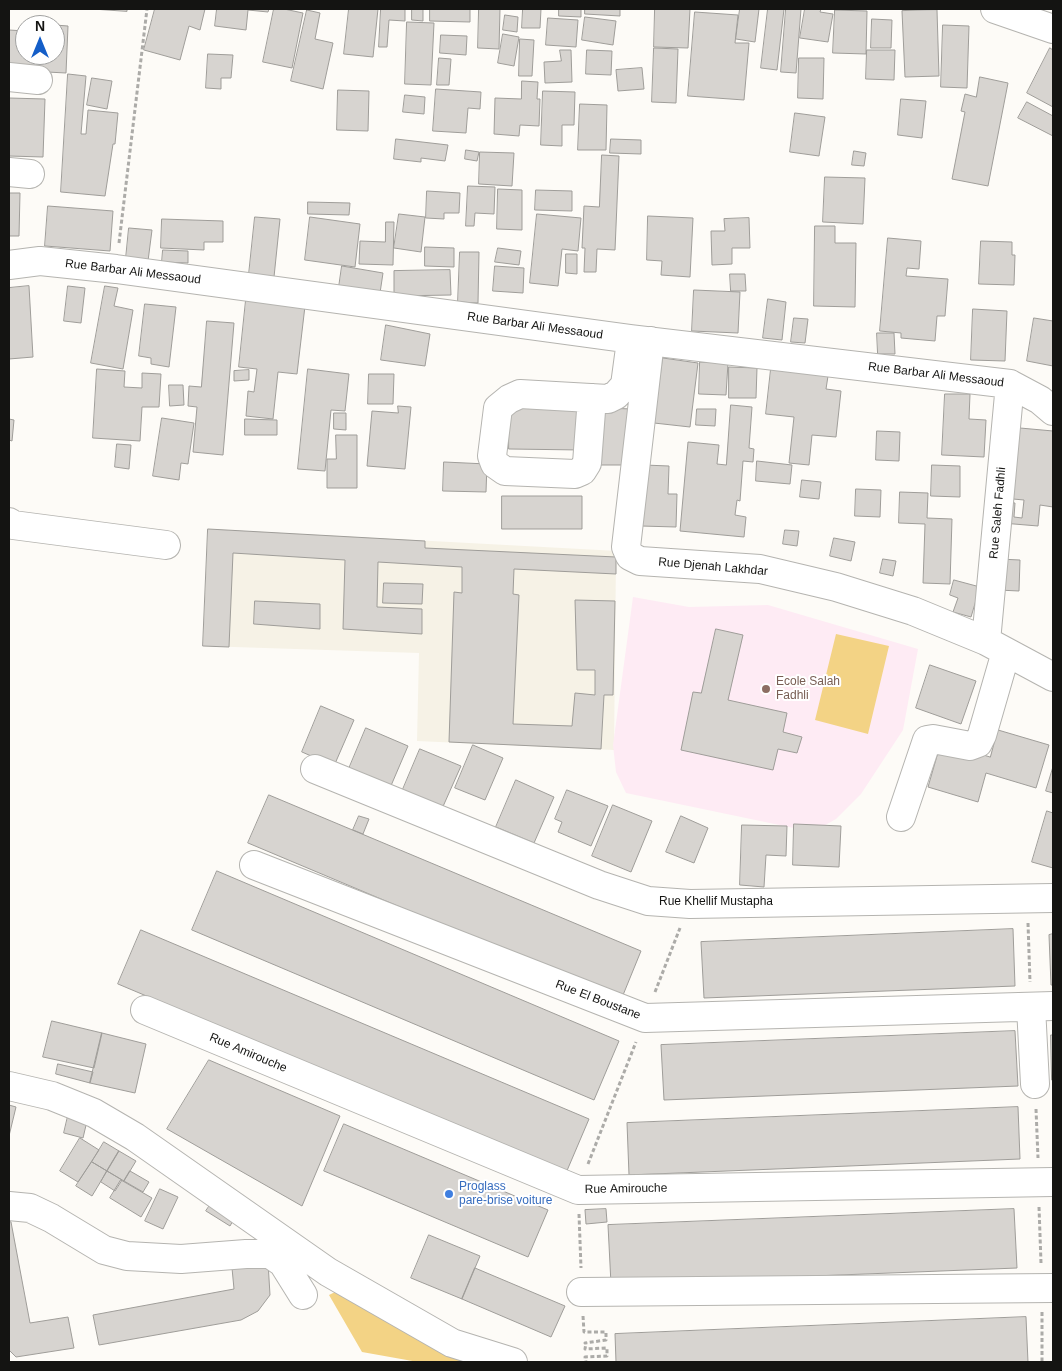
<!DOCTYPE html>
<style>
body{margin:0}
#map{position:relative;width:1062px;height:1371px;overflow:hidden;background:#fdfbf7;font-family:Helvetica,sans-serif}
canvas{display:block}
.frame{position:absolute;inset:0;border:10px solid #141412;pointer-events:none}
.north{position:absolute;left:15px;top:15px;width:50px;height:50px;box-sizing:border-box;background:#fff;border:1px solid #a1a1a0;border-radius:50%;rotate:0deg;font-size:14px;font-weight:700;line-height:20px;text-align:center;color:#141412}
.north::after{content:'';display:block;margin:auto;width:18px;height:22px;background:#145ec8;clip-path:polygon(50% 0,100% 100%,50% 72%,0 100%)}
</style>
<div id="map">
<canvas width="1062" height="1371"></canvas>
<div class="frame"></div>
<div class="north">N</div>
</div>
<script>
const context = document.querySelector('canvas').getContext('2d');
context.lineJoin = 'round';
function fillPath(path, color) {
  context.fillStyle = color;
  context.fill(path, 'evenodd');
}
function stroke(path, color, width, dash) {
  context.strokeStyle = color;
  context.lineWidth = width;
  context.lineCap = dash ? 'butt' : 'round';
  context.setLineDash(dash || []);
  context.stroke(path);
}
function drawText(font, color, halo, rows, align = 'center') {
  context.font = font + ' Helvetica,sans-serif';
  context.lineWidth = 4;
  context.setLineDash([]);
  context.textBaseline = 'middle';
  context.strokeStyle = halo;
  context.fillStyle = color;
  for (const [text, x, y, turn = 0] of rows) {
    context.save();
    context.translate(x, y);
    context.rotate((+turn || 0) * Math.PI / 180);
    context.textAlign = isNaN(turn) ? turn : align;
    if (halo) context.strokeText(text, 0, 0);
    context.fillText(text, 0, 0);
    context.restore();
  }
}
const built = new Path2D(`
 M208,529L618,551L616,557L614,750L417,741L419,653L203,646Z`);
const education = new Path2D(`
 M633,597L689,607L768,605L918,649L903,730L861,794L836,819L813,832L626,793L616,772L613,745Z`);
const green = new Path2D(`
 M836,634L889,646L868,734L815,720Z
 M345,1287L499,1362H418L362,1352L329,1295Z`);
const building = new Path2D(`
 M93,9H127V11Z
 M155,9H205L200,30L189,26L180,60L144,50Z
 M217,9H269L268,12L248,10L246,30L215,26Z
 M274,9H284L303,13L292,68L263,62Z
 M349,9H378L373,57L344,54Z
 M381,9H405V21L389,20L387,47H379Z
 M412,9H423V21L412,20Z
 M430,9H470V22L430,21Z
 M479,9H500L499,49L478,48Z
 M523,9H541L540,28H522Z
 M559,9H581V17L559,16Z
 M585,9H620V16L585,14Z
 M655,9H690L688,48L654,47Z
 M740,9H759L755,42L736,39Z
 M768,9H784L777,70L761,68Z
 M786,9H801L796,73L781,72Z
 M805,9H821L820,12L833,14L828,42L800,38Z
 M307,10L320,13L315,39L333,43L323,89L291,81Z
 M835,10L867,11L866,54L833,53Z
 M937,10L939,76L905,77L902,11Z
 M695,12L738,15L735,43H749L744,100L688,96Z
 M505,15L518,17L517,32L503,30Z
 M585,17L616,21L613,45L582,40Z
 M548,18L578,20L576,47L546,45Z
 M872,19L892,20L891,48H871Z
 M407,22L434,23L431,85L405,84Z
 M55,25L68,26L66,73L9,70V30L25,31V55H55Z
 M943,25L969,26L967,88L941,87Z
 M503,34L519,37L514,66L498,63Z
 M441,35L467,36L466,55L440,53Z
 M520,39L534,40L532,76H519Z
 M654,48L678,49L676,103L652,102Z
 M1050,48L1053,50V107L1027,93Z
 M560,50H571L572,82L545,83L544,62L561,61Z
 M587,50L612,51L611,75L586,74Z
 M867,50H895L894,80L866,79Z
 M208,54L233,55L231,78H221V89L206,88Z
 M439,58L451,59L449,85H437Z
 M799,58H824L823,99L798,98Z
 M642,68L644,89L618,91L616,70Z
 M68,74L86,76L81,134H86L88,110L118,113L115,144H113L105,196L61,192Z
 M980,77L1008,83L988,186L952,179L965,112L961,111L965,94L976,97Z
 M92,78L112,81L107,109L87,105Z
 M522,81L538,82L537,99H540L539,126L520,125L519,136L494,134L495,98L521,99Z
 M436,89L481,92L480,109L468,108L466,133L433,131Z
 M338,90L369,91L368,131L337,130Z
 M543,91L575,92L574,125H562V146L541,145Z
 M405,95L425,97L424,114L403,112Z
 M9,98L45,99L43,157L9,156Z
 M901,99L926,101L922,138L898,135Z
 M1027,102L1053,116V136L1018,118Z
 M580,104L607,105L606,150H578Z
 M795,113L825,117L819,156L790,152Z
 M396,139L448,145L445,161L421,158V162L394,159Z
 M611,139L641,140V154L610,153Z
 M466,150L479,152L477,161L465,159Z
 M854,151L866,153L864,166L852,165Z
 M480,152L514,153L512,186L479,184Z
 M602,155L619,156L615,250L597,249L596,272H584L585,248H582L584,206L599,207Z
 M825,177L865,178L863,224L823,222Z
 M468,186L495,187L494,214L475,213L474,226H466Z
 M498,189L522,190V230L497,229Z
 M536,190L572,191V211L535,210Z
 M427,191L460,193L459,213H444V219L426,218Z
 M9,193H20L19,236H9Z
 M308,202L350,203L349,215L308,214Z
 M48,206L113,211L110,251L45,246Z
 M399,214L425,217L421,252L394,248Z
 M537,214L581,218L578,251L562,249L558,286L530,283Z
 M648,216L693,218L690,277L661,275L662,261L647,260Z
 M255,217L280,219L274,277L249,274Z
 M310,217L360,224L355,267L305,260Z
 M749,218L750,248H732V264L712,265L711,231H725L724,219Z
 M162,219L223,221V242H204V250L161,248Z
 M386,222H394L393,265L359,264L360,241L385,242Z
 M815,226H835V243H856L855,307L814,306Z
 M129,228L152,230L148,261L126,258Z
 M888,238L921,241L919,269L907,268L906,276L948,279L945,316H937L935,341L901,338V333L880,331Z
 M981,241L1012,242V255H1015L1014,285L979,284Z
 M425,247L454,248V267L425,266Z
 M498,248L521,251L519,265L495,262Z
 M163,250L188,251V263L162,262Z
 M460,252H479L478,303L458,302Z
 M566,254H577V274L566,273Z
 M342,266L383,273L380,293L339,287Z
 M495,266L524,268L523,293L493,291Z
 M450,270L451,295L394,296V271Z
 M730,274H745L746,291H731Z
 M29,286L33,357L9,359V288Z
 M68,286L85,288L81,323L64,321Z
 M105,286L118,288L114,306L133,310L123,369L91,363Z
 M694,290L740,292L738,333L692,331Z
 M768,299L786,302L782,340L763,338Z
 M246,300L305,306L297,374L278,372L273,419L246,416L248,391L254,392L257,369L239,367Z
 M145,304L176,307L169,367L151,364V358L139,356Z
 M973,309L1007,311L1005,361L971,360Z
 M794,318L808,319L805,343L791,342Z
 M1034,318L1053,321V366L1027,361Z
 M207,321L234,323L223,455L193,452L197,407L188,406L189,386L201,387Z
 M386,325L430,334L425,366L381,360Z
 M877,333H894L895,354H878Z
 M663,358L698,363L690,427L654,423Z
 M700,362L728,363L726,395L699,394Z
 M729,367L757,368L756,398H729Z
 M97,369L125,371L124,387L142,388V373L161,374L159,407H142L140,441L93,438Z
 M308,369L349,374L345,411L331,410L325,471L298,469Z
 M771,369L828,376L826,389L841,391L836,437L812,435L809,465L789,463L794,417L766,414Z
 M249,370V380L234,381V371Z
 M369,374H394L393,404H368Z
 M169,385H183L184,405L170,406Z
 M945,394H970L969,419L986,420L984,457L942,455Z
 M509,405L582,406L581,450L509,449Z
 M731,405L752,407L749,448L754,449L753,462L743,461L740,501L737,500L735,515L746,517L744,537L680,531L688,442L719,445L717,464L726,465Z
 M398,406L411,407L405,469L367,466L372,411L398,413Z
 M600,408L634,409L633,465H599Z
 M697,409H716L715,426L696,425Z
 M334,413H346V430L334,429Z
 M162,418L194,423L188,464L181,463L179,480L153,476Z
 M9,419L14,420L12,441L9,440Z
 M245,419L277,420V435H245Z
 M1020,428L1053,431V507L1040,505L1038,526L1002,523L1004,502L1015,503L1014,517L1022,518L1024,500L1013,499Z
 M877,431L900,432L899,461L876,460Z
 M336,435H357V488H327V459H336Z
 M117,444L131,445L129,469L115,467Z
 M757,461L792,465L790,484L756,481Z
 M444,462L487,464L486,492L443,491Z
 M644,465L669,466L668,494H677L676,527L641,526Z
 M932,465L960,466V497L931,496Z
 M802,480L821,482L819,499L800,497Z
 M856,489L881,490L880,517L855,516Z
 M900,492L928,493L927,518L952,519L950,584L923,583L925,524L899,523Z
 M502,496H582V529H502Z
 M208,529L425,541V548L616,557V574L514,569L513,594L519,595L513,724L572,726L575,693L595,695V670H577L575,600L615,601L613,695H604L601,749L449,742L454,592L462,593V567L378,562L377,607L422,609V634L343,629L345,560L233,553L229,647L203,646Z
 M785,530L799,531L797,546L783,544Z
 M834,538L855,542L851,561L830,556Z
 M883,559L896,561L893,576L880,573Z
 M999,559L1020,560L1019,591L998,590Z
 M954,580L980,587L971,617L953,612L958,598L950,595Z
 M384,583L423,584L422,604L383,603Z
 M255,601L320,604V629L254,624Z
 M716,629L743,635L728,700L787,713L783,732L802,737L797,753L778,749L773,770L681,750L693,692L701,693Z
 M930,665L976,681L961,724L916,708Z
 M321,706L354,720L334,766L302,752Z
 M366,728L408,746L390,788L348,771Z
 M998,730L1049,745L1036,788L986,773L978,802L928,787L941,742L990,757Z
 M473,745L503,758L485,800L455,788Z
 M420,749L461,766L441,811L401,794Z
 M1053,767V793L1046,791Z
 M516,780L554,797L534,843L496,827Z
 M567,790L608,806L591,846L558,832L562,822L555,819Z
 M269,795L641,951L621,1000L248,843Z
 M613,805L652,821L631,872L592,856Z
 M1047,811L1053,813V868L1032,862Z
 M359,816L369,819L363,834L353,830Z
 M681,816L708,828L694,863L666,852Z
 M794,824L841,826L839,867L793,865Z
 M742,825L787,826L786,856L766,855L764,887L740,885Z
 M217,871L619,1041L594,1100L192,930Z
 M1013,929L1015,986L704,998L701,942Z
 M141,930L589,1119L566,1173L118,984Z
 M1053,934V985H1051L1049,935Z
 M52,1021L102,1033L94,1068L43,1057Z
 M1015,1031L1018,1086L664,1100L661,1045Z
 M102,1033L146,1044L135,1093L90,1083Z
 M1051,1035H1053V1080H1052Z
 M209,1060L340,1116L302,1206L167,1129Z
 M58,1064L93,1072L90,1083L56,1074Z
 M9,1105L16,1107L9,1136Z
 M1018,1107L1020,1159L629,1175L627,1123Z
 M68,1116L87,1121L83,1138L64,1133Z
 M344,1124L548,1210L528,1257L324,1171Z
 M80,1138L99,1150L78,1182L60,1171Z
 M104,1142L119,1151L107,1171L92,1162Z
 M119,1151L136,1161L124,1181L107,1171Z
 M92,1162L107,1171L92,1196L76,1186Z
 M107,1171L122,1180L115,1191L101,1182Z
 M130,1171L149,1182L143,1192L124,1181Z
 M121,1180L152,1198L141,1217L110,1198Z
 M160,1189L178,1197L163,1229L145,1221Z
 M215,1198L238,1212L230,1226L206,1211Z
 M606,1209L607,1222L586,1224L585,1210Z
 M1014,1209L1017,1268L611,1284L608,1225Z
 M11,1222L30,1323L68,1317L74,1348L16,1357L9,1350V1223Z
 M429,1235L480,1256L462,1299L411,1278Z
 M268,1262L270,1295L258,1311L241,1320L99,1345L93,1315L234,1289L232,1268Z
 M475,1268L565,1306L551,1337L462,1299Z
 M1026,1317L1028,1362H616L615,1334Z`);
const path = new Path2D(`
 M119,243L147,9
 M1028,923L1030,982
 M655,992L680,928
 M1036,1109L1038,1158
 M588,1164L636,1042
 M1039,1207L1041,1263
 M579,1214L581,1268
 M1042,1312V1362
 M583,1316L584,1332H606V1340L585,1343H586L585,1349L607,1348V1356L585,1357L586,1362`);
const minor = new Path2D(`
 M995,9L1053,29
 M9,77L38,80
 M9,172L30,174
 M9,265L40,261L116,269L631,339L1010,384L1040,400L1053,411
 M650,341L626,547L630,556L640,561L760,569L836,587L913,611L986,641L1053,677
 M592,398L587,463L582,471L575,474L505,471L495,464L492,456L498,408L509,399L520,394L608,399L616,395L625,385L630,348
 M9,522L13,525L166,545
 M986,641L1010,384
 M315,769L599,885L648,901L690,904L1053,898
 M901,817L927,740L933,739L970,746L978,743L982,735L1006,652
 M254,865L645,1018L1053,1006
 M1031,1007L1035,1084
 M145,1010L578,1190L1053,1182
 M9,1086L52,1096L94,1113L135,1137L328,1272L452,1343L513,1362
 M9,1206L30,1208L51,1218L104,1250L127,1256L181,1259L246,1254H270L283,1263L303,1295
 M581,1292L1053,1288`);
const markers = [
 [766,689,5,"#8d6e63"],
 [449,1194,5,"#3f7fe0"]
];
const streetNames = [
 ["Rue Barbar Ali Messaoud",133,272,7],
 ["Rue Barbar Ali Messaoud",535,326,8],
 ["Rue Barbar Ali Messaoud",936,375,7],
 ["Rue Saleh Fadhli",998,513,-85],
 ["Rue Djenah Lakhdar",713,567,5],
 ["Rue Khellif Mustapha",716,902],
 ["Rue El Boustane",598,1000,21],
 ["Rue Amirouche",248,1053,23],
 ["Rue Amirouche",626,1189,-1]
];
const educationNames = [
 ["Ecole Salah",776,682],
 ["Fadhli",776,696]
];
const shopNames = [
 ["Proglass",459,1187],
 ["pare-brise voiture",459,1201]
];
fillPath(built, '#f6f2e6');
fillPath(education, '#feebf4');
fillPath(green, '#f3d385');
fillPath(building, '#d7d4d0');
stroke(building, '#9f9d99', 1);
stroke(minor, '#b5b4b0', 30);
stroke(path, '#acaba8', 3, [4, 2.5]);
stroke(minor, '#fff', 28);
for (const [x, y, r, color] of markers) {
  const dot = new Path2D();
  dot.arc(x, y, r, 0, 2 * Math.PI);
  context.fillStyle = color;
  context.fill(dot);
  stroke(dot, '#fff', 2);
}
drawText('12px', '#141412', '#fff', streetNames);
drawText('12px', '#785e54', '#fff', educationNames, 'left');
drawText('12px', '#366cbe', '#fff', shopNames, 'left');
</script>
